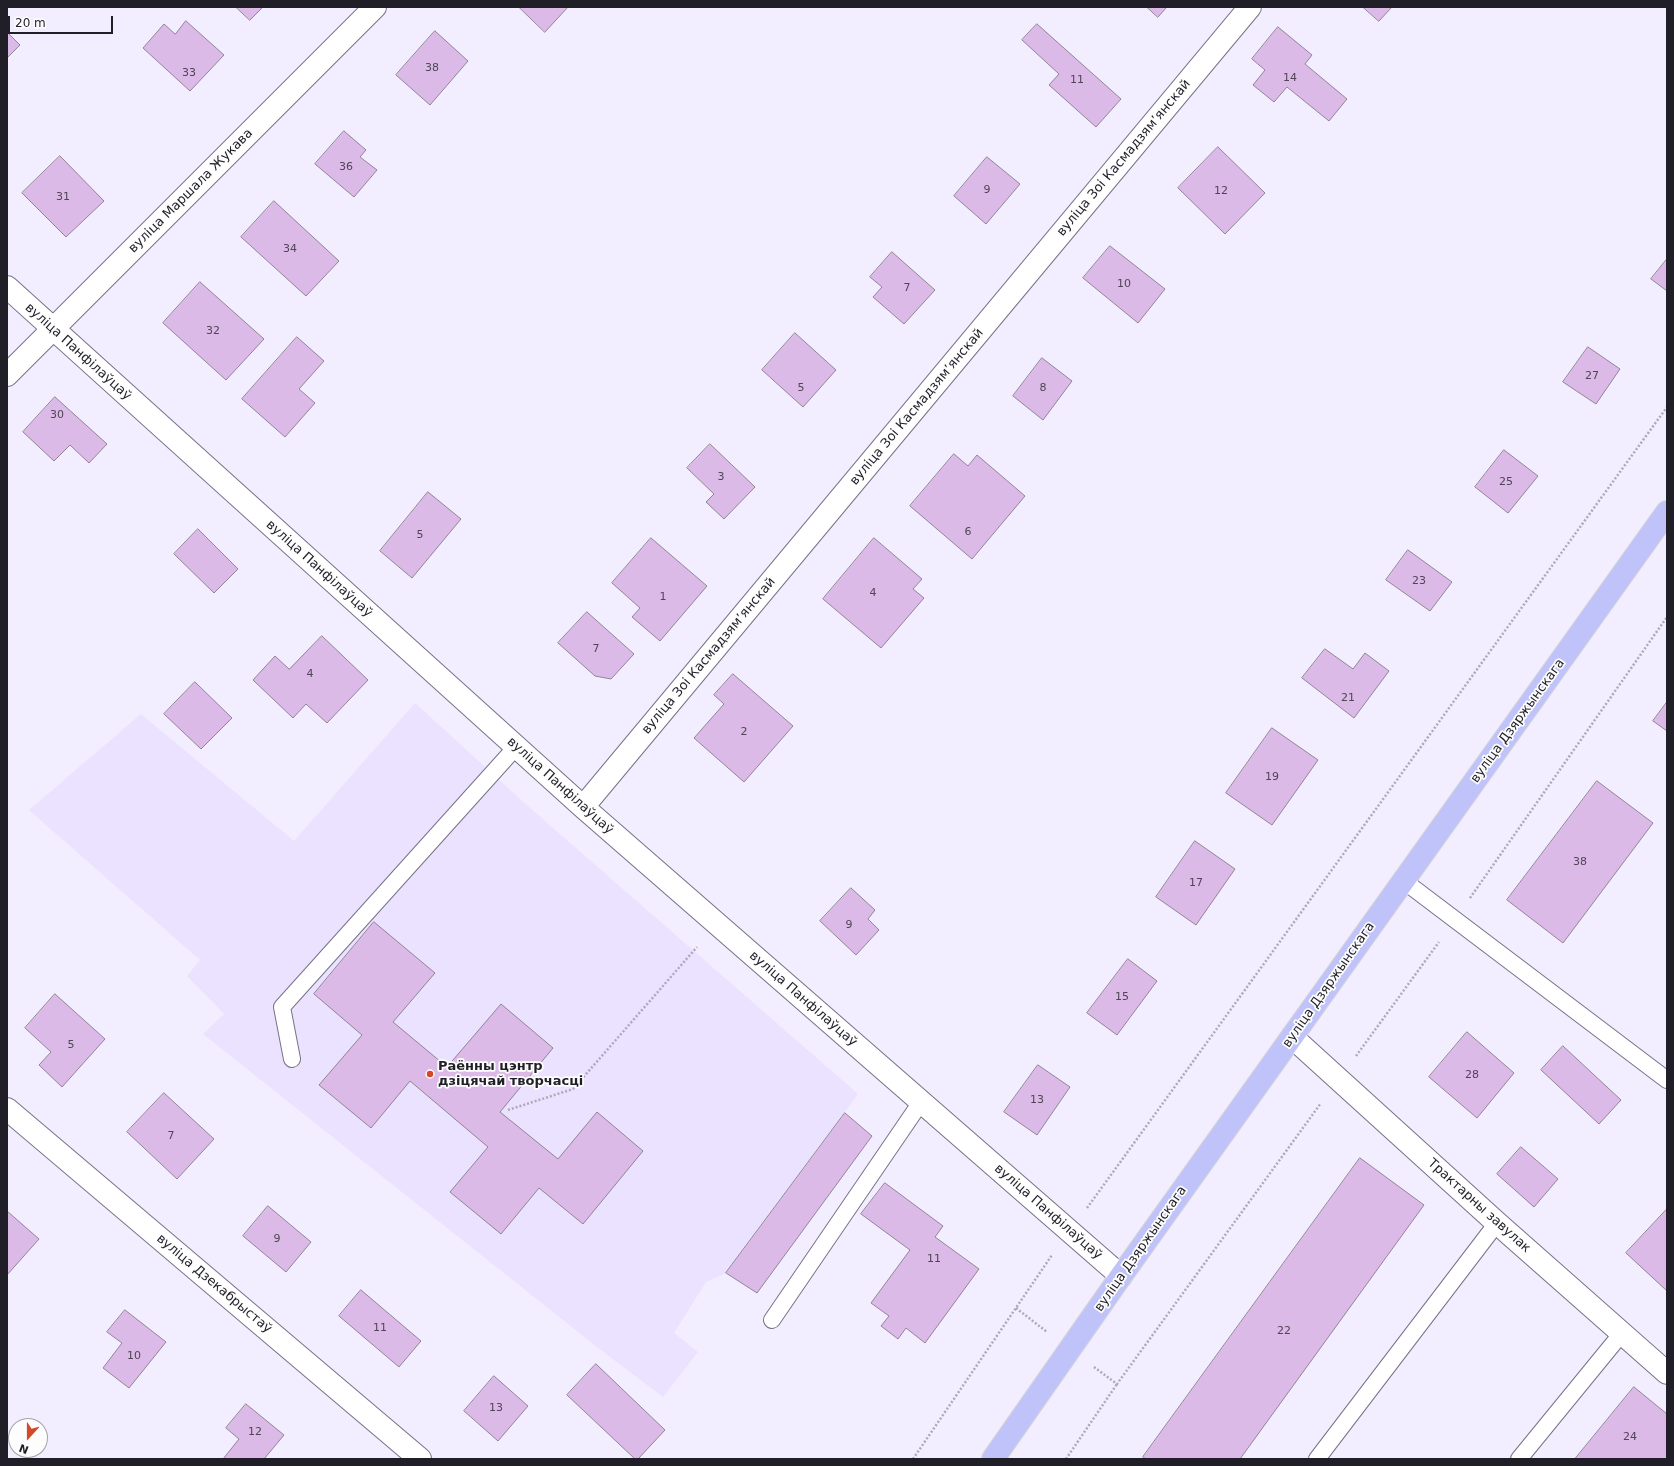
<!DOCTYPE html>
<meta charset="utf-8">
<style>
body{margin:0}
#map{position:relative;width:1674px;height:1466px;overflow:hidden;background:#f2edff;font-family:"DejaVu Sans",sans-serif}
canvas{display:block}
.frame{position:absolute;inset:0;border:8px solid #201e26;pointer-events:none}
.north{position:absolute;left:8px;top:1418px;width:40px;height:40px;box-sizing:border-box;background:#fdfdfd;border:1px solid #a5a4a7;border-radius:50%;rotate:201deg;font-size:11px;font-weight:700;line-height:16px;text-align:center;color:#201e26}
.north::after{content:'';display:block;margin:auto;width:14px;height:18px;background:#d3492a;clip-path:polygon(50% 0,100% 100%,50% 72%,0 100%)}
.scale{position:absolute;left:8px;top:16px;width:105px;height:18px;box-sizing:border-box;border:2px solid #201e26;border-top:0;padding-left:5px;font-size:12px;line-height:14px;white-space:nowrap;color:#201e26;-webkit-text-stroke:3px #fdfdfd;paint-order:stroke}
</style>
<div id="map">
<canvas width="1674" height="1466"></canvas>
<div class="frame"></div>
<div class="north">N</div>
<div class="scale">20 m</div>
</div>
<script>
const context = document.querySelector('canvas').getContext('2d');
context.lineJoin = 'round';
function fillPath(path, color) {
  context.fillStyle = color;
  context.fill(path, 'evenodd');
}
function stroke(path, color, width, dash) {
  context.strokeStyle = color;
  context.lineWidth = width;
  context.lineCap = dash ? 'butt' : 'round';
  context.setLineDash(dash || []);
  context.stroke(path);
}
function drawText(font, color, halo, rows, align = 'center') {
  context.font = font + ' "DejaVu Sans",sans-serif';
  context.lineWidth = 3.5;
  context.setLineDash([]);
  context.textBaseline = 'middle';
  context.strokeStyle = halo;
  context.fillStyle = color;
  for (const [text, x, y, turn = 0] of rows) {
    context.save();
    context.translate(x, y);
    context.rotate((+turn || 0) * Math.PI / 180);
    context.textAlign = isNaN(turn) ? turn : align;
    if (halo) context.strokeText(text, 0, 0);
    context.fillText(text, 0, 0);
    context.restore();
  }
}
const built = new Path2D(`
 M415,703L530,808L858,1094L726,1273L706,1282L674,1333L698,1352L663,1397L597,1347L203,1034L224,1014L187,976L200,960L29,810L141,714L294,841Z`);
const building = new Path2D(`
 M236,7H263L250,20Z
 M519,7H568L545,32Z
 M1147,7H1167L1158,17Z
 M1363,7H1392L1379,21Z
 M186,21L224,55L190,91L143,48L164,24L175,34Z
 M1037,24L1121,99L1096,127L1049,85L1059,74L1022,40Z
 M1278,27L1312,55L1305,64L1347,99L1329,121L1287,87L1274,102L1253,85L1265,70L1252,59Z
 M435,31L468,61L430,105L396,75Z
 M7,32L20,45L7,58Z
 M344,131L366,150L360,157L377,170L354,197L315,164Z
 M1218,147L1265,193L1225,234L1178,188Z
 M60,156L104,201L66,237L22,193Z
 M987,157L1020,184L986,224L954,196Z
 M274,201L339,261L306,296L241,237Z
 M1110,246L1165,289L1138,323L1083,278Z
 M892,252L935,290L904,324L873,297L882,287L870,277Z
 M1667,259V291L1651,279Z
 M200,282L264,339L226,380L163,323Z
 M795,333L836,370L803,407L762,370Z
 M297,337L324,361L299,389L315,403L285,437L242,399Z
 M1588,347L1620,369L1596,404L1563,382Z
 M1042,358L1072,381L1043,420L1013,396Z
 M55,397L107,444L89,463L70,445L54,461L23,432Z
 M710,444L755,487L724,519L706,502L714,494L687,468Z
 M1504,450L1538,476L1508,513L1475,487Z
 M954,454L968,466L977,455L1025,496L972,559L910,506Z
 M428,492L461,519L412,578L380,551Z
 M198,529L238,569L214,593L174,554Z
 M651,538L707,586L660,641L632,617L640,608L612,583Z
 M874,538L922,579L913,589L924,598L881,648L823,599Z
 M1408,550L1452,582L1430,611L1386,580Z
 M587,612L634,654L611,679L595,676L558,643Z
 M322,636L368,680L327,723L306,704L293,718L253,680L275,656L289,669Z
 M1325,649L1353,669L1365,653L1389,671L1354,718L1302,678Z
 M733,674L793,726L744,782L694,738L724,704L714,695Z
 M195,682L232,718L201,749L164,714Z
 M1667,702V731L1653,721Z
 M1272,728L1318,760L1272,825L1226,793Z
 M1597,781L1653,823L1563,943L1507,900Z
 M1195,841L1235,869L1196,925L1156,897Z
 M851,888L875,910L868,919L879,930L856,955L820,921Z
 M374,922L435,973L393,1022L447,1067L501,1004L553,1048L500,1112L558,1159L597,1112L643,1151L583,1224L539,1188L501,1234L450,1192L488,1147L410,1081L371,1128L319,1085L362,1035L314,994Z
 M1128,959L1157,981L1117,1035L1087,1013Z
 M55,994L105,1039L62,1087L39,1065L51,1052L25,1028Z
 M1467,1032L1514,1073L1477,1118L1429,1077Z
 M1563,1046L1621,1100L1599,1124L1541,1070Z
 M1038,1065L1070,1087L1037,1135L1004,1112Z
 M164,1093L214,1139L177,1179L127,1132Z
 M845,1113L872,1136L757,1293L726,1273Z
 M1521,1147L1558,1179L1534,1207L1497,1174Z
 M1360,1158L1424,1205L1240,1459H1146L1143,1457Z
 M885,1183L943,1226L935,1237L979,1269L925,1343L906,1328L898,1339L881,1326L889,1316L871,1303L910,1250L861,1214Z
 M268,1206L311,1242L286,1272L243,1236Z
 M1667,1209V1291L1626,1253Z
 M7,1211L39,1239L7,1275Z
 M361,1290L421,1341L399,1367L339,1316Z
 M125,1310L166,1342L129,1388L103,1368L122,1343L107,1332Z
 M596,1364L665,1430L638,1459H635L567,1395Z
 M494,1376L528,1406L498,1441L464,1411Z
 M1634,1387L1667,1414V1459H1575Z
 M246,1404L284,1435L264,1459H223L239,1439L226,1428Z`);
const path = new Path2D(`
 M1470,898L1667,617
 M1356,1056L1439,942
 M508,1110L573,1089L697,947
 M1087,1208L1667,407
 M1016,1308L1047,1332
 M1094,1367L1117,1384L1321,1103
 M913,1459L1052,1255
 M1066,1459L1117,1384`);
const lane = new Path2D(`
 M1404,881L1667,1080
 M292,1059L282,1007L516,747
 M772,1320L921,1102
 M1317,1459L1497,1223
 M1519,1459L1622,1333`);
const street = new Path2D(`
 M7,287L583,807L1121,1276
 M7,375L375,7
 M583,807L1250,7
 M1292,1037L1497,1223L1667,1373
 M7,1109L420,1459`);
const primary = new Path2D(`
 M993,1459L1121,1276L1667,512`);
const markers = [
 [430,1074,4,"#d3492a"]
];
const numberNames = [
 ["38",432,68],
 ["33",189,73],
 ["14",1290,78],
 ["11",1077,80],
 ["36",346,167],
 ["9",987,190],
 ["12",1221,191],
 ["31",63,197],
 ["34",290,249],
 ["10",1124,284],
 ["7",907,288],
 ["32",213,331],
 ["27",1592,376],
 ["5",801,388],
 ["8",1043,388],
 ["30",57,415],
 ["3",721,477],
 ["25",1506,482],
 ["6",968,532],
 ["5",420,535],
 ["23",1419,581],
 ["4",873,593],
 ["1",663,597],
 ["7",596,649],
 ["4",310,674],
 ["21",1348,698],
 ["2",744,732],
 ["19",1272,777],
 ["38",1580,862],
 ["17",1196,883],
 ["9",849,925],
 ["15",1122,997],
 ["5",71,1045],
 ["28",1472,1075],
 ["13",1037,1100],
 ["7",171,1136],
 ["9",277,1239],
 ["11",934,1259],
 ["11",380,1328],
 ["22",1284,1331],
 ["10",134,1356],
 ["13",496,1408],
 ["12",255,1432],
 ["24",1630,1437]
];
const streetNames = [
 ["вуліца Зоі Касмадзямʼянскай",1124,158,-50],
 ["вуліца Маршала Жукава",191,191,-45],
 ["вуліца Панфілаўцаў",78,352,42],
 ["вуліца Зоі Касмадзямʼянскай",917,407,-50],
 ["вуліца Панфілаўцаў",319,569,42],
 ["вуліца Зоі Касмадзямʼянскай",709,656,-50],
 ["вуліца Дзяржынскага",1518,721,-54],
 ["вуліца Панфілаўцаў",560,786,42],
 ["вуліца Дзяржынскага",1329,985,-55],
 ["вуліца Панфілаўцаў",803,999,41],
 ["Трактарны завулак",1479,1206,42],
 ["вуліца Панфілаўцаў",1048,1212,41],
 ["вуліца Дзяржынскага",1141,1249,-55],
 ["вуліца Дзекабрыстаў",214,1284,40]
];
const poiNames = [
 ["Раённы цэнтр",438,1067],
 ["дзіцячай творчасці",438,1082]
];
fillPath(built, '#eae2ff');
fillPath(building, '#dcbae7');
stroke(building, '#918496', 1);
stroke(lane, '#787285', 18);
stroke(street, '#787285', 24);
stroke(primary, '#d7d6d8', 24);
stroke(path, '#ada9b8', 2.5, [2, 2]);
stroke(lane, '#fff', 16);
stroke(street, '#fff', 22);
stroke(primary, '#bfc3fa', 22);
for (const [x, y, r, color] of markers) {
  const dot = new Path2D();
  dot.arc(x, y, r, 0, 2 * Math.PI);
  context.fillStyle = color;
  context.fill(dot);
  stroke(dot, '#fdfdfd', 1.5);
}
drawText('11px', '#4f4556', null, numberNames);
drawText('13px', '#201e26', '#fdfdfd', streetNames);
drawText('bold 13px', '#201e26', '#fdfdfd', poiNames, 'left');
</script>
